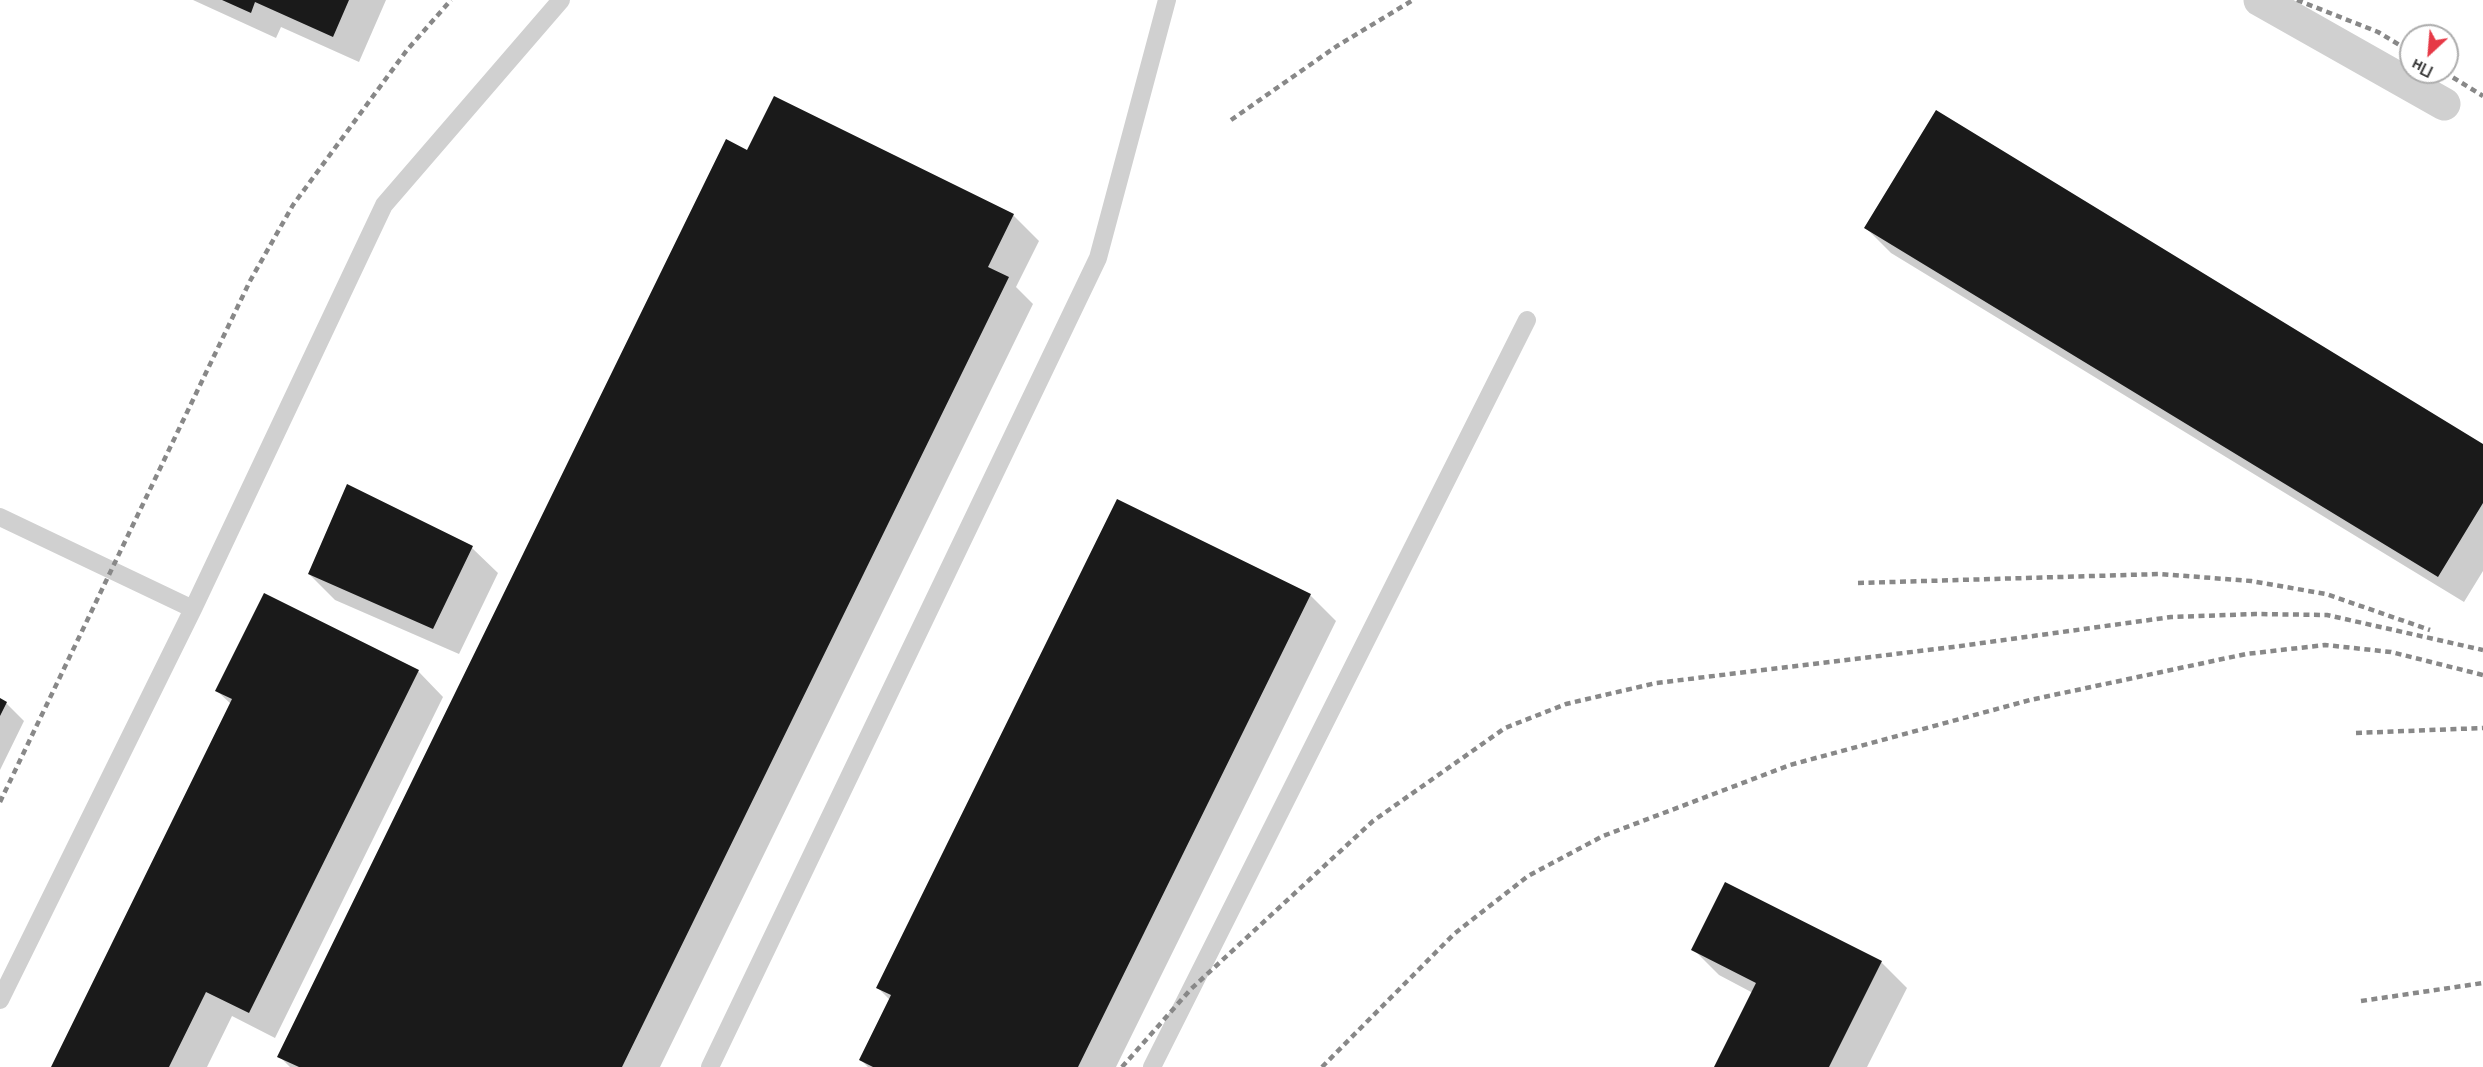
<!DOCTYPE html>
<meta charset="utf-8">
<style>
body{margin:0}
#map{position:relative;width:2483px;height:1067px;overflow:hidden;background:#fff;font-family:Manrope,sans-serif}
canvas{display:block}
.north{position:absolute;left:2399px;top:24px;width:60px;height:60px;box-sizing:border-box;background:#fff;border:2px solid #adadad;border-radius:50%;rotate:206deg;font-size:16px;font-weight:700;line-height:24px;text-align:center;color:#333}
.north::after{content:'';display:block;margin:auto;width:21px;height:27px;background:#e63946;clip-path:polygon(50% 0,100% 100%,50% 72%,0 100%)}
</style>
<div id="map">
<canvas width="2483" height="1067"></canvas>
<div class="north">Пн</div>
</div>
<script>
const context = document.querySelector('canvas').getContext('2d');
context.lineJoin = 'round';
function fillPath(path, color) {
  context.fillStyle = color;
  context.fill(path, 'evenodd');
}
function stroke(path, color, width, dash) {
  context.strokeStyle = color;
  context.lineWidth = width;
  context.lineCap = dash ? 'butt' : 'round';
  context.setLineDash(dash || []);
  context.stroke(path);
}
const shadow = new Path2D(`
 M193,0H386L359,62L281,27L276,38Z
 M748,152L1013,215L1039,241L1016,287L1033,304L660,1067H290L279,1056Z
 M1866,228L2483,446V571L2464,602L1891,253Z
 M472,548L498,573L459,654L335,600L309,574Z
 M1310,595L1336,621L1116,1067H868L861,1060L890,1000L878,988Z
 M418,671L443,697L275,1038L232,1016L207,1067H53L231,704L217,691Z
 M0,700L6,703L24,721L0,770Z
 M1693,949L1881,962L1907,988L1867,1067H1715L1753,993L1719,975Z`);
const building = new Path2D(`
 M222,0H349L333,37L255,2L251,13Z
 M774,96L1014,214L988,267L1009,277L622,1067H299L277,1057L726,139L747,150Z
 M1936,110L2483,444V503L2438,577L1864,228Z
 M347,484L473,546L433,629L308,574Z
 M1117,499L1311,594L1078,1067H873L859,1060L891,995L876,988Z
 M264,593L419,670L249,1013L206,992L169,1067H51L232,699L215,691Z
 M0,698L7,702L0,716Z
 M1725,882L1882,961L1829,1067H1714L1756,983L1691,950Z`);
const lane = new Path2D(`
 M0,517L193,609
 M0,1000L193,609L384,205L561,0
 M710,1067L1098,258L1167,0
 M1152,1067L1527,320`);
const street = new Path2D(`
 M2260,0L2444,104`);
const rail = new Path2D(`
 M2297,0L2378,32L2411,52
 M2444,72L2483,96
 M1231,120L1337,46L1413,0
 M1858,583L2160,574L2251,581L2326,594L2430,630
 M2356,733L2483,728
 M0,802L250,281L293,205L407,50L451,0
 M2361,1001L2483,983
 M1122,1067L1191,989L1373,821L1505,728L1566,704L1656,683L1953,647L2171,617L2255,614L2327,615L2483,650
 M1322,1067L1454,934L1528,876L1603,836L1790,765L2030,700L2246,654L2325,645L2391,652L2483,675`);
fillPath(shadow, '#0003');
fillPath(building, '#1a1a1a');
stroke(lane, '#d0d0d0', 18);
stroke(street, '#d0d0d0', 33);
stroke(rail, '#888', 4.5, [6, 4.5]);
</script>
